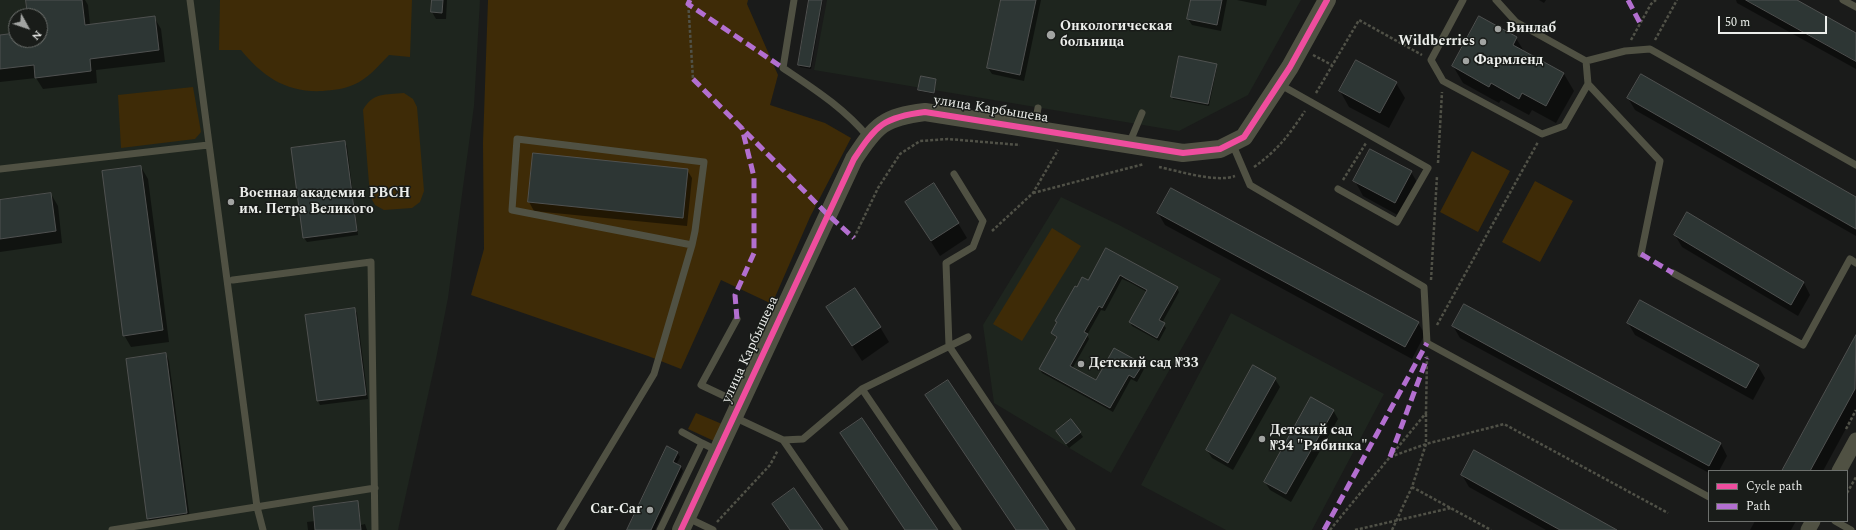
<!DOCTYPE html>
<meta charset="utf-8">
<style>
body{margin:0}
#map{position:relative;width:1856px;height:530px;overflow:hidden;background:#1a1b1a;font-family:Spectral,serif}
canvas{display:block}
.legend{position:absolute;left:1708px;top:470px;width:140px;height:52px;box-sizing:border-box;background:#191c19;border:1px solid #6d706d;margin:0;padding:5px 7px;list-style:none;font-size:12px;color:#eceeeb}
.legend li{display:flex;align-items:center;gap:8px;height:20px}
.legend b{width:20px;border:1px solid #6d706d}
.north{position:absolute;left:8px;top:8px;width:40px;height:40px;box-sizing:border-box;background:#191c19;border:1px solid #6d706d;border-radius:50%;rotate:130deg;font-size:11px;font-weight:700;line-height:16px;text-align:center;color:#eceeeb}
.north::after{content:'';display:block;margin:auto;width:14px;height:18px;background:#a2a4a2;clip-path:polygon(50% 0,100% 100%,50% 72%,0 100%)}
.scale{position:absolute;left:1718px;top:16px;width:109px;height:18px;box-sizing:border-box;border:2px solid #eceeeb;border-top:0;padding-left:5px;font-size:12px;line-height:14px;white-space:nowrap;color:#eceeeb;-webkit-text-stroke:3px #191c19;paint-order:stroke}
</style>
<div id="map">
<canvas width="1856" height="530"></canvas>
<ul class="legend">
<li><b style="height:5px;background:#ef4d9e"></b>Cycle path</li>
<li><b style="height:5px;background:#b36fd0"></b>Path</li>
</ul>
<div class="north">N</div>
<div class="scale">50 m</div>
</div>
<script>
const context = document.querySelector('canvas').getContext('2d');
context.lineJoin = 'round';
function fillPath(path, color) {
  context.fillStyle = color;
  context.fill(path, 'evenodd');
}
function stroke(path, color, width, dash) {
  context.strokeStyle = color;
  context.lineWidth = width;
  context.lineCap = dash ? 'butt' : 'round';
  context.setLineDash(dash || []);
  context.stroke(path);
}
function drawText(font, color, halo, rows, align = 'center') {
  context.font = font + ' Spectral,serif';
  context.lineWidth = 3;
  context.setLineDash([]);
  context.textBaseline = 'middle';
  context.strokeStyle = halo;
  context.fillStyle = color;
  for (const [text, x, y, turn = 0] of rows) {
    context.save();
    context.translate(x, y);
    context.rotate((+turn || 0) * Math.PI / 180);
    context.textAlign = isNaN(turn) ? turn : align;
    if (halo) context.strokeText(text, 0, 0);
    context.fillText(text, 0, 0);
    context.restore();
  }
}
const built = new Path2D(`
 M0,0H480L474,106L448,298L436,359L398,530H0ZM16,16H40V40H16Z
 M827,0H1301L1248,95L1179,131L814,70Z
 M1061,197L1119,225L1221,279L1111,473L994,403L983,325Z
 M1231,313L1384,394L1312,530H1226L1141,485Z`);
const green = new Path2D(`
 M220,0H412L410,57L389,55C378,66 368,79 353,85C344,89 333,90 323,91C287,93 263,77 241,50H219Z
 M488,0H748L747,4L778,75L770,105L825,123L851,138L810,217L772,304L721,280L681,369L648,356L471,295L484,249L483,143Z
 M193,87L201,132L195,139L121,148L118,95Z
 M404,93L413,99L417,107L424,191L420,202L412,208L384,210L375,205L370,196L363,110C373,92 385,95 404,93Z
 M1472,151L1510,171L1478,232L1440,212Z
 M1535,181L1573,201L1540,262L1502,242Z
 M1052,228L1081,246L1022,341L993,324Z
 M696,413L722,424L714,441L688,429Z`);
const shadow = new Path2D(`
 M29,0H85L88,5L90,25L154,17L161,29L165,62L96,70L97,83L43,89L36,78L0,82V36L16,34V40H40V16H29Z
 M433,0H447L446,19H436L432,12Z
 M810,0H823L811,69L800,67L799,65Z
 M1002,0H1041L1024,81L992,74L988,68Z
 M1192,0H1227L1221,31L1192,25L1188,19Z
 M1237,0H1267L1266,6Z
 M1539,0H1546L1544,3Z
 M1736,0H1794L1856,34V69L1737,3Z
 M1516,38L1525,53L1564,74L1574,91L1556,123L1532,110L1529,115L1501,100L1499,103L1463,83L1453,66Z
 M1216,65L1217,67L1209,106L1173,99L1172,97Z
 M936,80L934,94L920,91L919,89Z
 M1396,83L1405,98L1389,128L1349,107L1340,91Z
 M1628,98L1856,198V236L1635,110Z
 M344,142L347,146L358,235L307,242L304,238L293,149Z
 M141,167L148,179L169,342L131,347L124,335Z
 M687,170L692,178L687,226L534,211L529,202Z
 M1411,172L1420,187L1403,218L1363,196L1355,181Z
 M51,194L58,206L62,243L0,252V201Z
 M906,202L958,223L967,238L940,256Z
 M1158,213L1418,323L1425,334L1412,359L1165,225Z
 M1675,235L1804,283L1810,295L1798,316L1682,247Z
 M1107,249L1177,288L1179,292L1162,323L1166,328L1159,341L1132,326L1130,322L1147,292L1129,282L1122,279L1105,311L1101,310L1087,335L1089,339L1072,369L1097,382L1142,364L1144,369L1137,382L1131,379L1113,412L1042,373L1040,369L1057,339L1052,333L1057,324L1056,321L1077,288L1089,282Z
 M827,307L880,327L889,342L862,361Z
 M354,309L357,313L368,399L320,405L318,401L306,315Z
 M1628,323L1758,366L1765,378L1753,400L1635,335Z
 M1453,326L1721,444L1727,456L1719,471H1709V473L1460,338Z
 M1856,337V410L1823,471H1783Z
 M166,354L169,361L190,519L152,525L148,519L127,360Z
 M1275,379L1280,387L1233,470L1212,458L1207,450Z
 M926,395L1048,530H1016Z
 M1333,410L1338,419L1291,502L1270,490L1265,482Z
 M1071,420L1083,437L1069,448L1059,435Z
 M841,434L937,530H905Z
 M677,452L680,457L676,465L681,467L683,471L655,530H628Z
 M1462,475L1615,530H1546L1469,487Z
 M358,502L361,525L365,524L367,530H308L307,522L315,521Z
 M1755,521H1796L1791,530H1750Z`);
const building = new Path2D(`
 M26,0H82L85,25L155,16L159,50L90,59L91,71L35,78L34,65L0,69V35L16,33V40H40V16H28Z
 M432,0H443L442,13L431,12Z
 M809,0H822L810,67L798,65Z
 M1001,0H1036L1020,75L987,68Z
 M1191,0H1222L1217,25L1187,19Z
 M1746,0H1797L1856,33V61Z
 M1479,16L1517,37L1513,45L1564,73L1546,106L1522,93L1519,99L1491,83L1489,87L1452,66Z
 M1179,56L1217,64L1208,104L1171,97Z
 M1356,60L1397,82L1380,113L1339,91Z
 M1641,74L1856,197V229L1627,98Z
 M921,76L936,79L934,93L918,90Z
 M345,141L357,231L303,238L291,148Z
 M1370,149L1412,171L1395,203L1353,181Z
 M533,153L688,169L683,218L528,202Z
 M141,166L163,330L123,336L102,171Z
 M934,183L959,223L931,241L905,202Z
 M1171,188L1419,322L1405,347L1157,213Z
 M51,193L56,231L0,239V200Z
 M1687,212L1804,282L1791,305L1674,235Z
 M1106,248L1178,287L1159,320L1165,323L1157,338L1129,322L1147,290L1125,278L1120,275L1102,308L1099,306L1084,332L1088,334L1070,366L1096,380L1114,348L1143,364L1134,378L1129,375L1110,408L1039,369L1057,337L1051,333L1057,322L1055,321L1075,286L1077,287L1082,277L1088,280Z
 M855,288L881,327L852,346L826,307Z
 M1640,300L1759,365L1746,388L1627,323Z
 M1464,304L1721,443L1709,466L1452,326Z
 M355,308L366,395L317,401L305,315Z
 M1856,335L1855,389L1810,471H1782Z
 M166,353L187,513L147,519L126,359Z
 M1253,365L1276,378L1228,463L1206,450Z
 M948,380L1049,530H1016L925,395Z
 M1311,397L1334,410L1286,494L1264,482Z
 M862,418L938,530H905L840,433Z
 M1071,419L1081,432L1066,444L1056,431Z
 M667,446L678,452L673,462L681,466L651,530H627Z
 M1474,450L1617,530H1560L1461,475Z
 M794,488L823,530H790L772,504Z
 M358,501L361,530H315L313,507Z`);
const path = new Path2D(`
 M688,0L693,79
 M1631,40L1651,4L1656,0
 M1655,40L1677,0
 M1313,55L1332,65
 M1316,93L1359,20L1422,55
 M1438,163L1442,92
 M1159,167C1179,171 1216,183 1235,176
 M1254,167C1279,149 1288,136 1305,111
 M1343,180L1366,143
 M1033,193L1144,164
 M992,231L1033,193L1058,150
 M854,238L878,188L900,154L920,141L948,139L1020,145
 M1431,280L1437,176
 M1437,325L1538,142
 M1426,414V444L1412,487L1491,530
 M1846,429L1856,410
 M1390,457L1426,444L1504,424L1668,513
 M1847,493L1856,477
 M717,522L770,465L778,450
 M1330,530L1426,413L1427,355
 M1355,530L1451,508
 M1392,530L1412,487`);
const service = new Path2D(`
 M190,0L257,507L263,530
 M794,0L783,68C814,89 844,108 868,137
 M1463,0L1431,60L1443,81L1542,134L1564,126L1588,84L1586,61L1625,51L1650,49L1856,165
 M1496,0L1516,22L1586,61
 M1843,0L1856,7
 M1279,84L1428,168L1397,222L1338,189
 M1588,84L1660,161L1641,254
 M1034,129L1038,108
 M1232,143L1250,185L1424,287L1427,343L1709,497
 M1129,144L1142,113
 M0,169L208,145
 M954,174L983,221L973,247L946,263L949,346L1072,530
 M1673,273L1803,345L1850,259L1856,263
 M233,280L371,262L375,530
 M737,319L701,385L739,403
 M862,389L958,530
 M734,417L783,440L845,530
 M682,432L702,443
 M783,440L803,439L862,389L968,337
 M688,518L713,530
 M1835,521L1851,530
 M112,530L375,488
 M560,530L654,374L692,245L695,231L704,162L517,139L512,210L692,245
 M660,530L702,443L718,451`);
const minor = new Path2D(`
 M1839,471L1856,440
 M1808,530L1813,521`);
const tertiary = new Path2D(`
 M681,530L854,159C876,125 884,117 925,112L1183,153L1220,149L1244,137L1290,67L1327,0`);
const quiet = new Path2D(`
 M690,0L688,4L783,68
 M1628,0L1640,23
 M693,79L827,214L854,238
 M1641,254L1673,273
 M737,319L735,295L754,253V177L742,128
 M1390,457L1427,358
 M1324,530L1427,343`);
const cycleway = new Path2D(`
 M681,530L854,159C876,125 884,117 925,112L1183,153L1220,149L1244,137L1290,67L1327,0`);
const markers = [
 [1498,29,4,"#a2a4a2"],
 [1051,35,5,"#a2a4a2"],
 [1483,42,4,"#a2a4a2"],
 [1466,61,4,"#a2a4a2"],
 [231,202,4,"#a2a4a2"],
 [1081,364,4,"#a2a4a2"],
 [1262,439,4,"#a2a4a2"],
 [650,510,4,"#a2a4a2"]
];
const poiNames = [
 ["Онкологическая",1060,27],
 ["больница",1060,43],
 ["Винлаб",1506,29],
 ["Wildberries",1475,42,"right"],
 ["Фармленд",1474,61],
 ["Военная академия РВСН",239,194],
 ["им. Петра Великого",239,210],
 ["Детский сад №33",1089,364],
 ["Детский сад",1270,431],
 ["№34 \"Рябинка\"",1270,447],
 ["Car-Car",642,510,"right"]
];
const streetNames = [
 ["улица Карбышева",991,110,9],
 ["улица Карбышева",751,350,-65]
];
fillPath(built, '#1e251e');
fillPath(green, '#3e2b07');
fillPath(shadow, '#0007');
fillPath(building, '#2d3634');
stroke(building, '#4f5150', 1);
stroke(path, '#505147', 2.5, [3, 2]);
stroke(service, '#505143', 7);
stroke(minor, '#505143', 15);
stroke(tertiary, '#505143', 18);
stroke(quiet, '#b36fd0', 5, [10, 5]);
stroke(cycleway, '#ef4d9e', 6);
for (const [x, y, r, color] of markers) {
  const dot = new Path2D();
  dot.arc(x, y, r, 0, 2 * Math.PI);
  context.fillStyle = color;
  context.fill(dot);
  stroke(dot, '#191c19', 1.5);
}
drawText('bold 14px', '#eceeeb', '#191c19', poiNames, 'left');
drawText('14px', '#eceeeb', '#191c19', streetNames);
</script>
